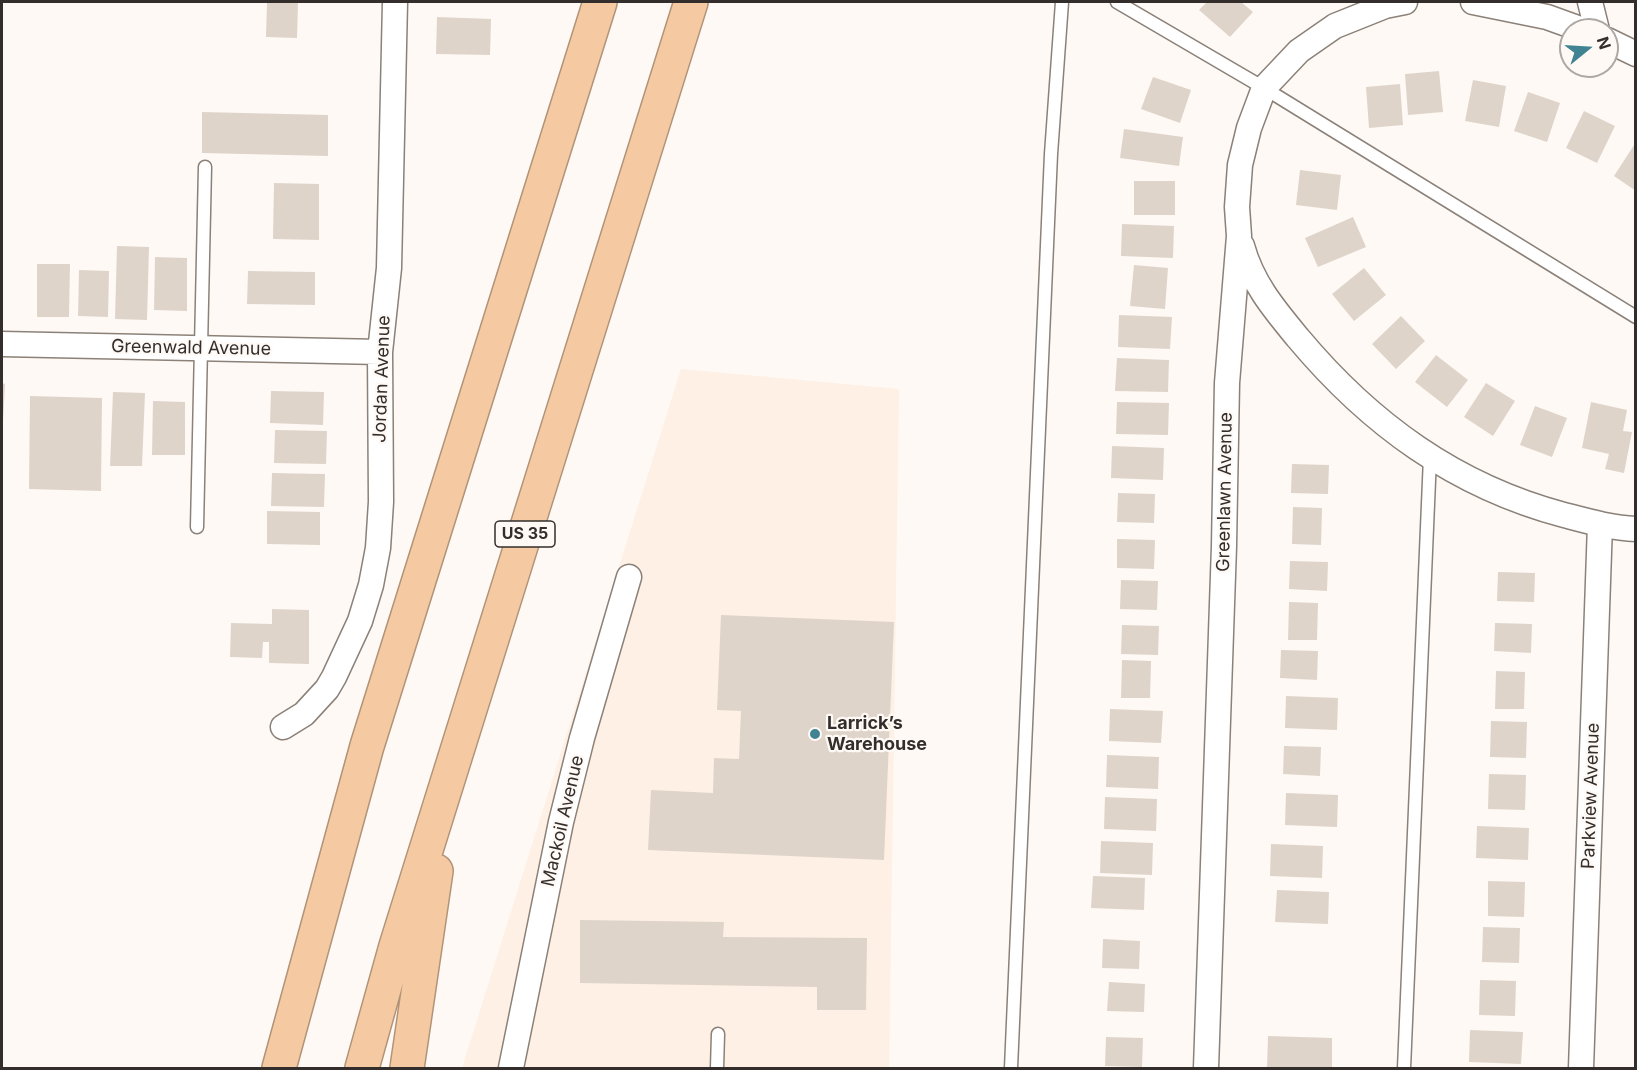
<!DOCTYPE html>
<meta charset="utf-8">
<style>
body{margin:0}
#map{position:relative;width:1637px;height:1070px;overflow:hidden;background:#fef9f5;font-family:Inter,sans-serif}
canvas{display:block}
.frame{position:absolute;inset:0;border:3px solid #332e2b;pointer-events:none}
.north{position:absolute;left:1559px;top:18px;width:60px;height:60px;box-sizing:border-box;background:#fef9f5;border:2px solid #ada8a4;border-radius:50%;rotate:72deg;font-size:16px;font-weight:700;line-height:24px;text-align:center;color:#332e2b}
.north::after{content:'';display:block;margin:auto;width:21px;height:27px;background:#408493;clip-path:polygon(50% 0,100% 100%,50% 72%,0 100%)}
</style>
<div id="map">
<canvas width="1637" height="1070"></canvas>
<div class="frame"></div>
<div class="north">N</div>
</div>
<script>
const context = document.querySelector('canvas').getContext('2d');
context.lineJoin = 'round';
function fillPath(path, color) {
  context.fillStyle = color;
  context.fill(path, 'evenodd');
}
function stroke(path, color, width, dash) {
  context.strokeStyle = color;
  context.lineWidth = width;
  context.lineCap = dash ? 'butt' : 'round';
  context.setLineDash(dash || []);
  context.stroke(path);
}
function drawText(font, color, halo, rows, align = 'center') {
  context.font = font + ' Inter,sans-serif';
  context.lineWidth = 4.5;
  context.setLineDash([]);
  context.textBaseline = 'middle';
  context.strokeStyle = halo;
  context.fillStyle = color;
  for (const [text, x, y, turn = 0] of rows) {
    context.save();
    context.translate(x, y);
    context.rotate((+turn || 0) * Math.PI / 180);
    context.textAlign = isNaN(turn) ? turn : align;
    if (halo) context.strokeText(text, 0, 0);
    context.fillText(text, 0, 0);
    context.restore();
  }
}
const built = new Path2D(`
 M681,369L899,389L889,1068H462Z`);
const building = new Path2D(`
 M267,2H298L297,38L266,37Z
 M1207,2H1241L1253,12L1230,37L1199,10Z
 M437,17L491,19L490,55L436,54Z
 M1439,71L1443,112L1408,115L1405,74Z
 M1153,77L1191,90L1180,123L1141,109Z
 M1473,80L1506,86L1499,127L1465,121Z
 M1400,84L1403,125L1369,128L1366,87Z
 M1528,92L1560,103L1547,142L1514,131Z
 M1584,111L1615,126L1597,163L1566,148Z
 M202,112L328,115V156L202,153Z
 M1124,129L1183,137L1179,166L1120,158Z
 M1636,142V191L1614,176Z
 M1300,170L1341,175L1337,210L1296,205Z
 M1134,181H1175V215H1134Z
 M274,183L319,184V240L273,239Z
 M1353,217L1366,247L1318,267L1305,238Z
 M1122,224L1174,226L1173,258L1121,256Z
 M117,246L149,247L147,320L115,319Z
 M155,257L187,258V311L154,310Z
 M37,264H70L69,317H37Z
 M1134,265L1168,268L1165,309L1130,306Z
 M1364,268L1386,295L1354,321L1332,294Z
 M79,270L109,271L108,317L78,316Z
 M248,271L315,272V305L247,304Z
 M1119,315L1172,317L1170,349L1118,347Z
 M1401,316L1425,341L1396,369L1372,344Z
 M1436,355L1468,380L1447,407L1415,382Z
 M1117,358L1169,360L1168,392L1115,391Z
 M2,383L5,384L3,422L2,421Z
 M1486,383L1515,401L1493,436L1464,417Z
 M271,391L324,392L323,425L270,423Z
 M113,392L145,393L142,466H110Z
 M30,396L102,398L101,491L29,489Z
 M153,401L185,402V455H152Z
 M1117,402L1169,403L1168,435L1116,434Z
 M1591,402L1627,410L1623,431L1632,432L1624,473L1605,469L1609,454L1582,448Z
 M1535,406L1567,418L1552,457L1520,445Z
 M275,430L327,431L326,464L274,463Z
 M1112,446L1164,448L1163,480L1111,478Z
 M1292,464L1329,465L1328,494L1291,493Z
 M272,473L325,474L324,507L271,506Z
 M1118,493L1155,494L1154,523L1117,522Z
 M1293,507L1322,508L1321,545L1292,544Z
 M267,511L320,512V545L267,544Z
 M1117,539L1155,540L1154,569L1117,568Z
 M1290,561L1328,562L1327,591L1289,589Z
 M1498,572L1535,573L1534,602L1497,601Z
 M1121,580L1158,581L1157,610L1120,609Z
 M1289,602L1318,603L1317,640H1288Z
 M272,609L309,610V664L269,663V642H263L262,658L230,657L231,623L272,624Z
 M721,615L894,622L884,860L648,850L651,790L713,793L714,758L739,759L741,711L717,710Z
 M1495,623L1532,624L1531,653L1494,651Z
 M1122,625L1159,626L1158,655L1121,654Z
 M1281,650L1318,651L1317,680L1280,678Z
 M1122,660L1151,661L1150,698H1121Z
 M1496,671L1525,672L1524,709H1495Z
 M1286,696L1338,698L1337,730L1285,728Z
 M1110,709L1163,711L1161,743L1109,741Z
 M1491,721L1527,722L1526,758L1490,757Z
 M1284,746L1321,747L1320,776L1283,774Z
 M1107,755L1159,757L1158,789L1106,787Z
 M1489,774L1526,775L1525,810L1488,809Z
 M1286,793L1338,795L1337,827L1285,825Z
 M1105,797L1157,799L1156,831L1104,829Z
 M1477,826L1529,828L1528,860L1476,858Z
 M1101,841L1153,843L1152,875L1100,873Z
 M1271,844L1323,846L1322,878L1270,876Z
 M1093,876L1145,878L1144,910L1091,908Z
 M1488,881L1525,882L1524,917L1488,916Z
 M1277,890L1329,892L1328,924L1275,922Z
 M580,920L724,922L723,937L867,938L866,1010H817V987L580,983Z
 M1483,927L1520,928L1519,963L1482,962Z
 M1103,939L1140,941L1139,969L1102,968Z
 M1480,980L1516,981L1515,1016L1479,1015Z
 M1109,982L1145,984L1144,1012L1107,1011Z
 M1470,1030L1523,1032L1521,1064L1469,1062Z
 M1268,1036L1332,1038V1068H1267Z
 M1106,1037L1143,1038L1142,1067L1105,1066Z`);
const service = new Path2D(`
 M1117,2L1264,88L1636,317
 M197,527L205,167
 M717,1068L718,1034
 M1011,1068L1051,154L1062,2
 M1404,1068L1430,457`);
const minor = new Path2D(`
 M1473,2L1547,17L1583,30
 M1590,2L1597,30
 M1607,40L1636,54
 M1242,246C1252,283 1274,309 1298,338C1370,424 1455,486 1564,515C1587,521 1611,528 1636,529
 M2,344L380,352
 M283,727L304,714L327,689L334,677L360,621L371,585L378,548L381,502L380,352L389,268L395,2
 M511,1068L561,822L582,738L629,577
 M1206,1068L1224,546L1227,383L1239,236L1237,207L1240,165L1249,128L1264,88L1299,51L1335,26L1385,6L1405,2
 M1581,1068L1600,524`);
const motorway = new Path2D(`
 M279,1068L367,746L600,2
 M362,1068L396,946L691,2
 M407,1068L436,871`);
const markers = [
 [815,734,6,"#408493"]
];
const shields = [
 [525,534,60]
];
const shieldNames = [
 ["US 35",525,534]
];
const streetNames = [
 ["Greenwald Avenue",191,348,1],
 ["Jordan Avenue",382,379,-88],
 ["Greenlawn Avenue",1225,492,-89],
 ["Parkview Avenue",1591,796,-88],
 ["Mackoil Avenue",563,821,-77]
];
const poiNames = [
 ["Larrick’s",827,724],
 ["Warehouse",827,745]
];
fillPath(built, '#fef0e4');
fillPath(building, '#dfd4ca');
stroke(service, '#8b8178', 15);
stroke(minor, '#8b8178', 27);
stroke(motorway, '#b19378', 36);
stroke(service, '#fff', 12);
stroke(minor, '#fff', 24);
stroke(motorway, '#f5caa2', 33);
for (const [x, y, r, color] of markers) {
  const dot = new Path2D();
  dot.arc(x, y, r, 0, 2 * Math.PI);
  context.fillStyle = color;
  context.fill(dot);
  stroke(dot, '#fef9f5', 2);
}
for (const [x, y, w] of shields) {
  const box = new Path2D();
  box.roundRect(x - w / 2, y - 13, w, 26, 4.5);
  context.fillStyle = '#fef9f5';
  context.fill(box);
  stroke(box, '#332e2b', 1.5);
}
drawText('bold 16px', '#332e2b', null, shieldNames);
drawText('18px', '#332e2b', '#fef9f5', streetNames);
drawText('bold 18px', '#332e2b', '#fef9f5', poiNames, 'left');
</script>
